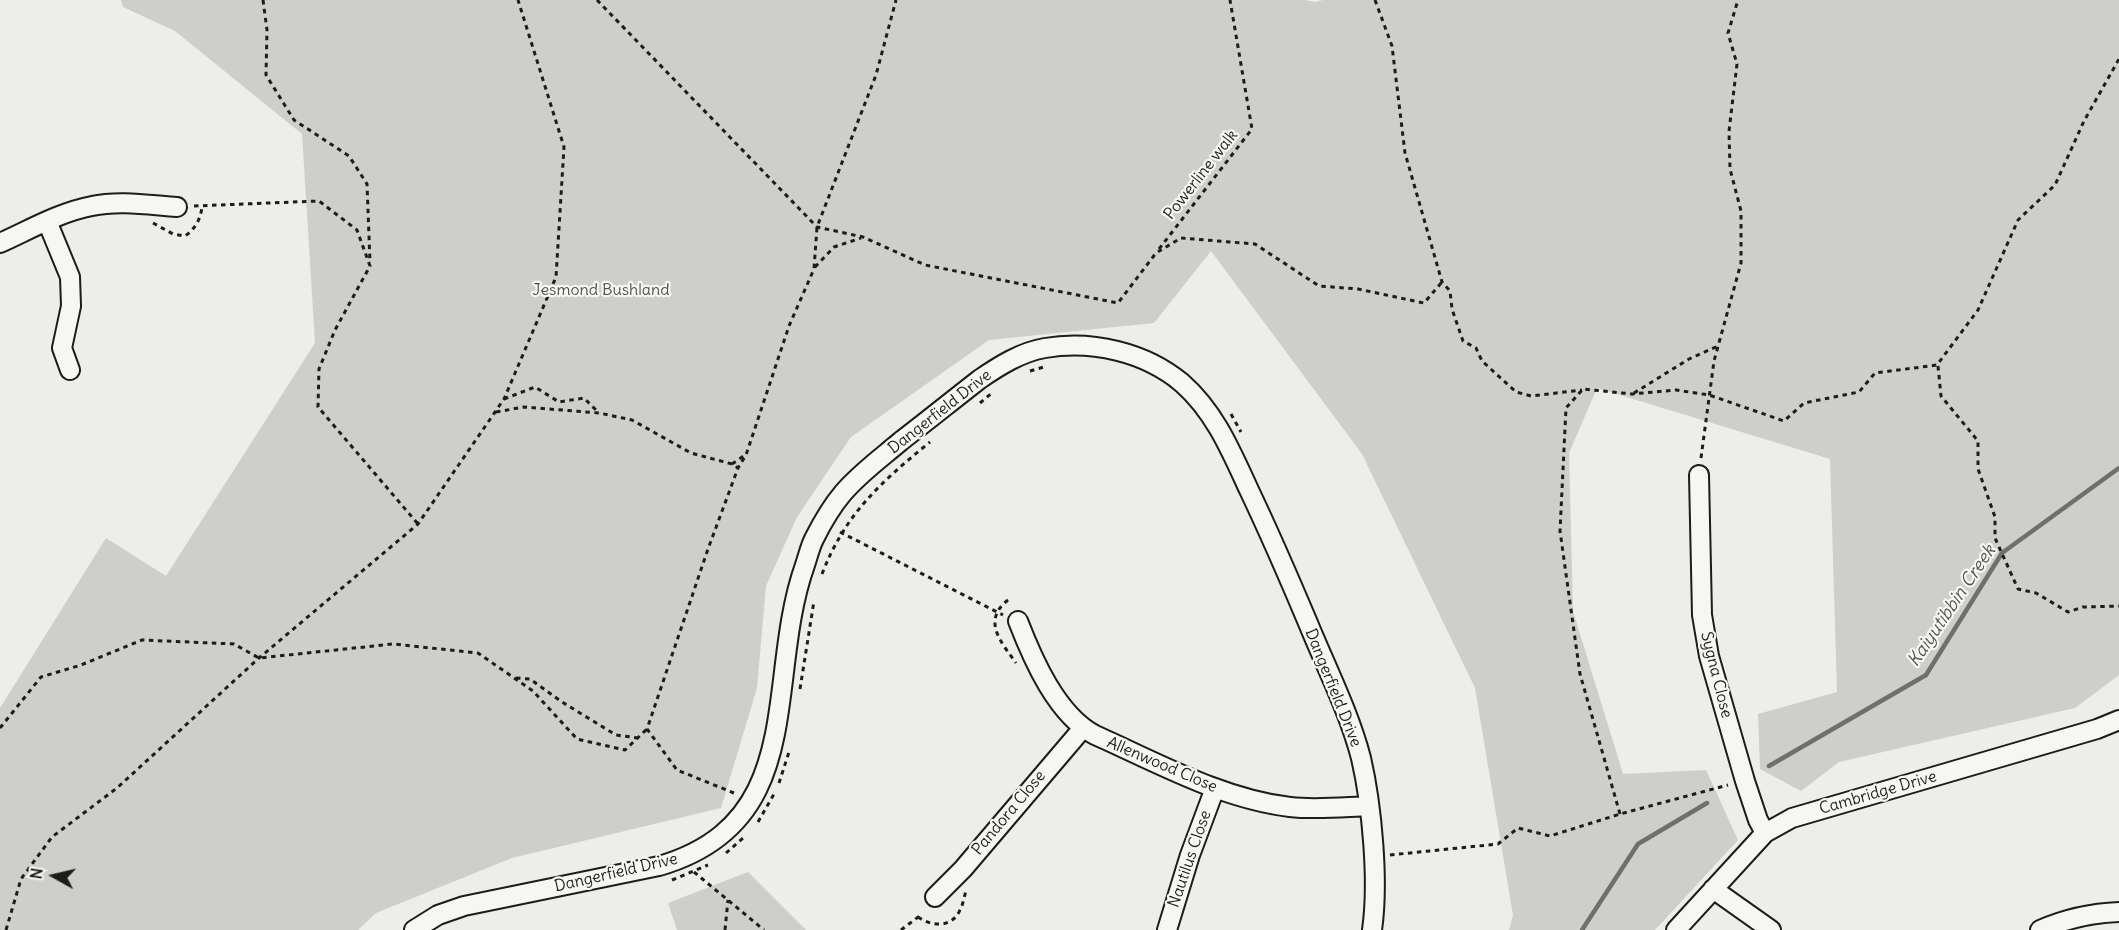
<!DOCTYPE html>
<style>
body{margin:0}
#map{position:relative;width:2119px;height:930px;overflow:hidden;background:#edede9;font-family:Delius,sans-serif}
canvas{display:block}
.north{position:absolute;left:24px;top:846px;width:60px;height:60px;-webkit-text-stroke:4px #f6f6f2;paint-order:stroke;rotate:278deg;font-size:16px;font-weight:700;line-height:24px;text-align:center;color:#1c1c1c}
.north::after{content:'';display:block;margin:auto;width:21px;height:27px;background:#1c1c1c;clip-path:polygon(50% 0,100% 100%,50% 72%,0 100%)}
</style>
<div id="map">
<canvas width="2119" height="930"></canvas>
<div class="north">N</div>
</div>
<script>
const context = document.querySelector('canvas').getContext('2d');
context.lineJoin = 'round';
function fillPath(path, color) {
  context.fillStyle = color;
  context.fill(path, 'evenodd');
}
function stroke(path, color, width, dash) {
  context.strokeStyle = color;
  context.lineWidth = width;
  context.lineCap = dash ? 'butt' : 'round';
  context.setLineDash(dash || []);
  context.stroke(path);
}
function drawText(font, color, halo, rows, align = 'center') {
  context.font = font + ' Delius,sans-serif';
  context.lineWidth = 4.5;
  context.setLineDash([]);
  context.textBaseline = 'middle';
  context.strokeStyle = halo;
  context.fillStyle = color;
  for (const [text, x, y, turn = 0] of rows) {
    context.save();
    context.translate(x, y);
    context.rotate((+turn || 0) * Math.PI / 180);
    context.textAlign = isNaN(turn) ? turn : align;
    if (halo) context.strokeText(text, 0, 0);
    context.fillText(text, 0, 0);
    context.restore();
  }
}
const green = new Path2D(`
 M121,0H1305L1315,2L1323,0H2119V675L2075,708L1839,762L1801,791L1760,769L1758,714L1837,692L1830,459L1597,388L1569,453L1573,611L1623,774L1706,770L1738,840L1655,930H1509L1513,915L1475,688L1362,454L1211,251L1154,323L989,340L851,437L797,517L766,586L757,688L721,808L512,858L376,913L358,930H0V708L106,538L166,576L315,343L302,134L175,31L123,7Z
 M748,872L806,930H677L668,903Z`);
const stream = new Path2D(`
 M1769,766L1926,675L2002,553L2119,468
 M1582,930L1638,844L1707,803`);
const path = new Path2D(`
 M263,0L267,30L266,75L294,120L349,156L367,184L370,262
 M597,0L817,227L863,237L925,265L1118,303L1156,253L1181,238L1255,244L1319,286L1358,289L1424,303L1442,282
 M1375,0L1392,46L1405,153L1442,282L1450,291L1452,309L1463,341L1476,348L1482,361L1516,392L1531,396L1582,390
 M194,206L319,201L357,230L370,266L335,330L319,369L318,407L418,524
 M153,223L173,234L185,236C195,229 201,219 202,206
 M1159,249L1252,129L1230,0
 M815,267L834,247L861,238
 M1938,366L1941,396L1978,441V469L1995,517V538L2018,589L2036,593L2068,612L2083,607L2119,606
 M1030,371L1047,366
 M1634,393L1689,359L1718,346
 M504,399L535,387L559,402L584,398L599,413
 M980,403L993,392
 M496,412L524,407L599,413L632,420L691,453L732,464L738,468
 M1231,414L1241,432
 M1701,458L1714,361L1741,263V211L1730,169L1729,131L1737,64L1728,33L1738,0
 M732,464L745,455
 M840,532L1003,615
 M822,574C845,514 881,482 930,442
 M1008,600C981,621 1002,643 1016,663
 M516,678L530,679L562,702L616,735L638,738
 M800,689L814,601
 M0,728L41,677L81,665L142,640L234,644L259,658L393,644L478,653L533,691L577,739L625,750L647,729
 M779,783L789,752
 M734,793L677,770L647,729L708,549L738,468L746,455L789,326L814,269L817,227L876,75L896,0
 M1620,814L1580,674L1560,531L1566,408L1583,389L1632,394L1676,390L1709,395L1784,421L1804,403L1859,392L1875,373L1937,365L1978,310L2018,220L2055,185L2084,121L2119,59
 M758,822L774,794
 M726,853L743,838
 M1390,855L1498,844L1518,828L1550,836L1620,814L1728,785
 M694,872L764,930
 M672,880L708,865
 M918,917C932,927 952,928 960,910C963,905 964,897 966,891
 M6,930L21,879L52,837L117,788L259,658L418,524L504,399L556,277L564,147L518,0
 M725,930L728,900
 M901,930L922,914`);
const street = new Path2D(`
 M47,221L70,277L71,306L62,348L70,370
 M0,243C29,230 60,212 92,206C119,200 149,205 177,207
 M1699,475L1702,615L1709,656L1745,781L1758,820L1765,833
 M1018,621C1033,660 1057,715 1095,735C1158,763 1222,799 1290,807C1316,810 1343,807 1369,806
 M1713,889L1771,930
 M935,897L963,869L1083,728
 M414,930L438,915L464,906L659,866C810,822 764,680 805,565C808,556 810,547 814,539C822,523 832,506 843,493C860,473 881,458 901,441C927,421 953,400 980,379C999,366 1021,352 1045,348C1092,340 1145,352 1182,383C1215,412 1231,451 1249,490C1270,534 1289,578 1308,623C1326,667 1349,712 1361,758C1372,806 1379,881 1372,930
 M1167,930L1190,855L1215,788
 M1676,930L1765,833L1792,818L2097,729L2119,720
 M2040,930C2065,919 2092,913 2119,912`);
const streetNames = [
 ["Powerline walk",1201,175,-52],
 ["Dangerfield Drive",940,412,-38],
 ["Sygna Close",1716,675,76],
 ["Dangerfield Drive",1333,688,68],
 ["Allenwood Close",1162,765,23],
 ["Cambridge Drive",1878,793,-16],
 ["Pandora Close",1009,813,-50],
 ["Nautilus Close",1190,859,-71],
 ["Dangerfield Drive",616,873,-13]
];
const parkNames = [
 ["Jesmond Bushland",601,290]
];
const waterNames = [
 ["Kaiyutibbin Creek",1952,606,-56]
];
fillPath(green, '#cececb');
stroke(stream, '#6f6f6d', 4.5);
stroke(street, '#1c1c1c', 22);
stroke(path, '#1c1c1c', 3, [4.5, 4.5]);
stroke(street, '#f6f6f2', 18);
drawText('16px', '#1c1c1c', '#f6f6f2', streetNames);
drawText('16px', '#515151', '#f6f6f2', parkNames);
drawText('italic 18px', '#535352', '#f6f6f2', waterNames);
</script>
